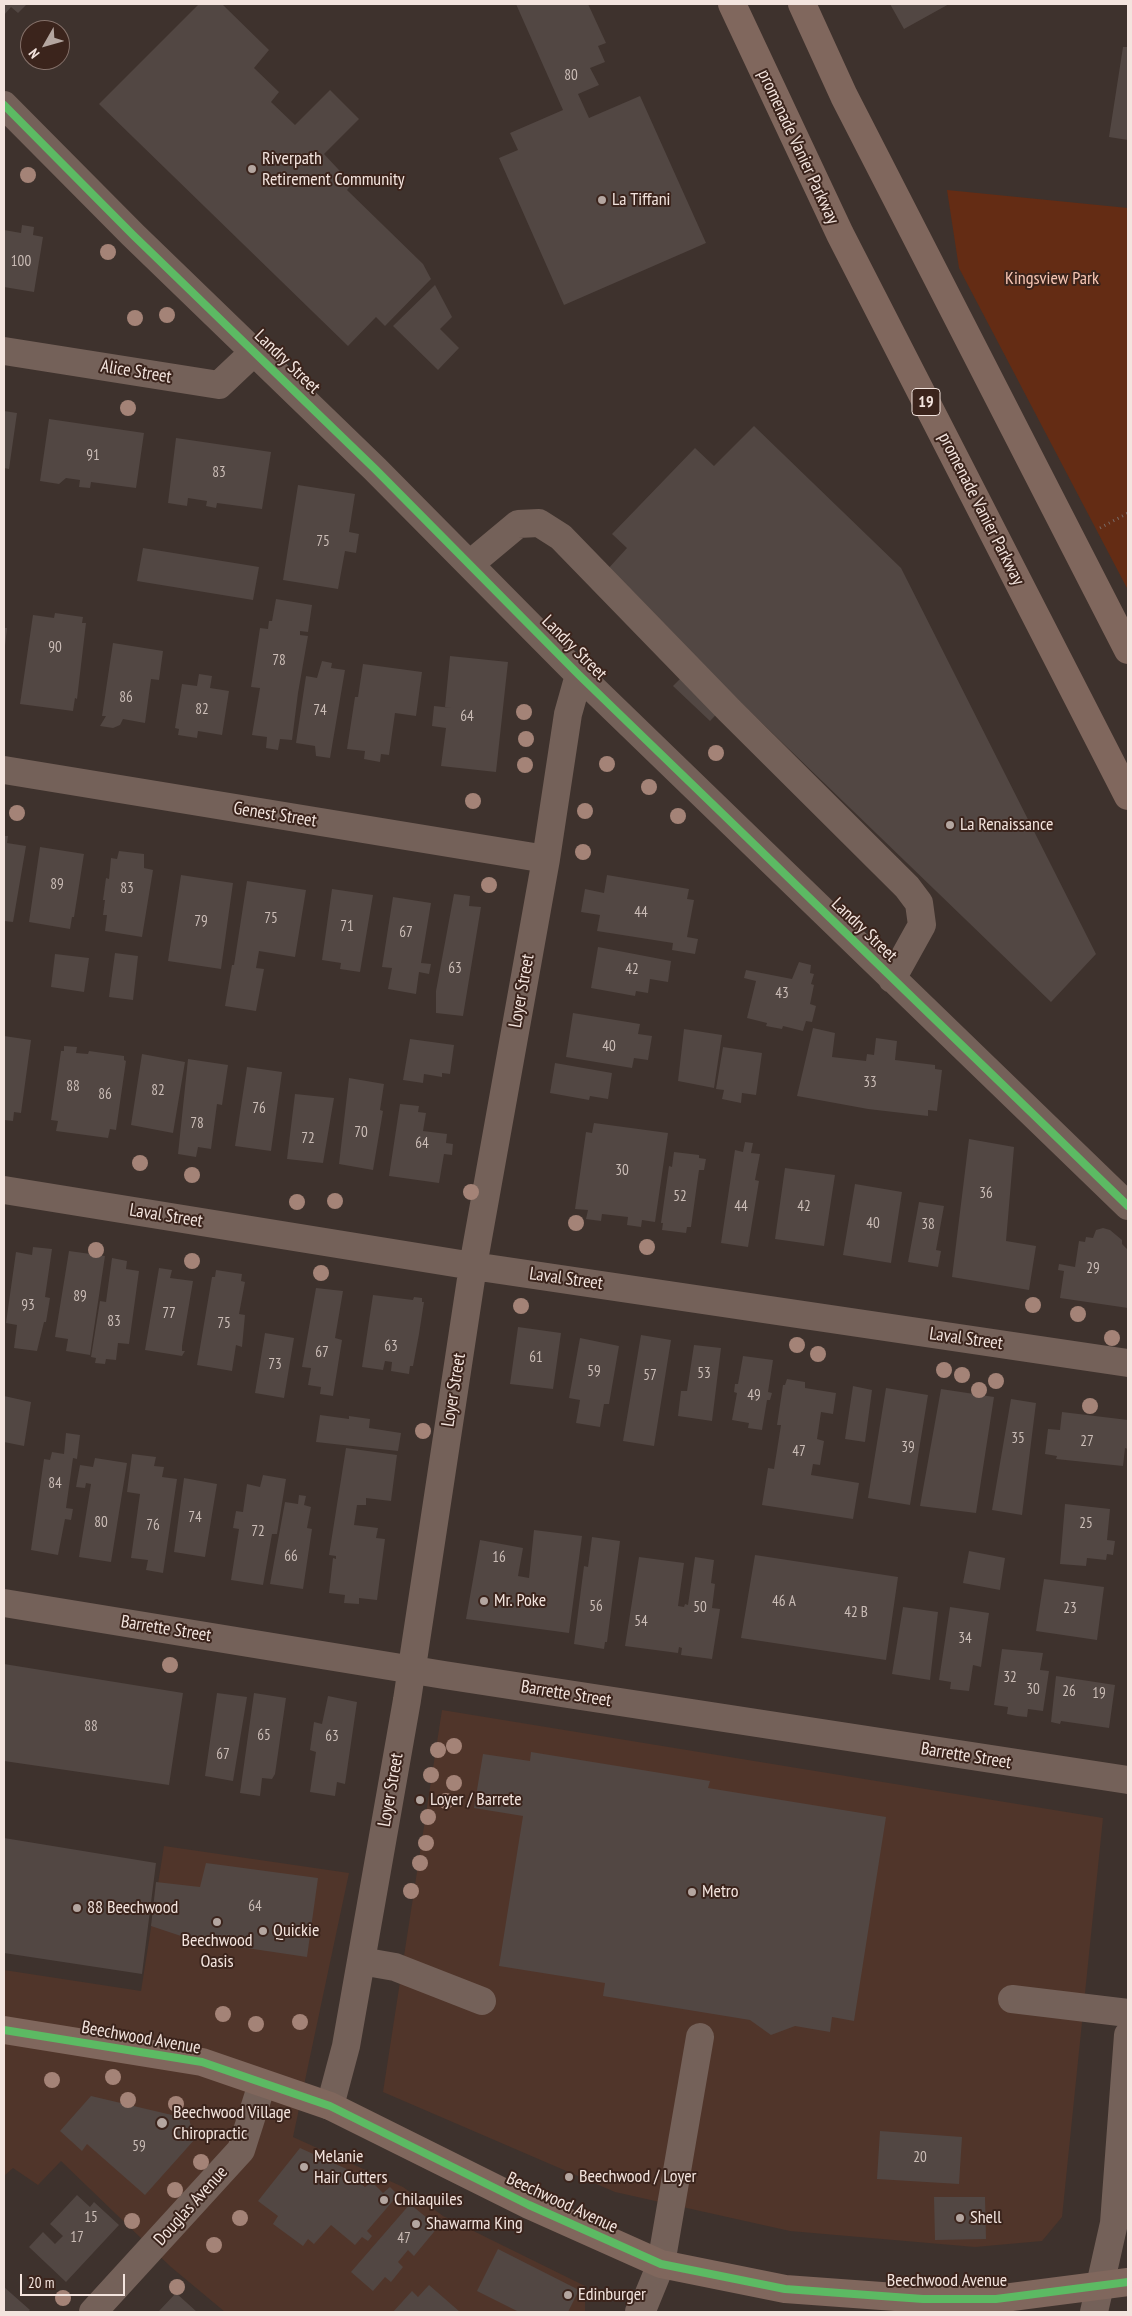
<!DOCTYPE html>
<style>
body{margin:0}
#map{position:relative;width:1132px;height:2316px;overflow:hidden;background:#3e322d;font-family:"PT Sans Narrow",sans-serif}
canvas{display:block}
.frame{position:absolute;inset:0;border:5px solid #f3e4de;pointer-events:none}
.north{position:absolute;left:20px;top:20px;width:50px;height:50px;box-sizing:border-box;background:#3b241c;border:1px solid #85716a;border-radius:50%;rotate:232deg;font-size:14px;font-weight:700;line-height:20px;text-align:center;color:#f3e4de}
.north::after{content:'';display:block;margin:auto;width:18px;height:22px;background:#b4a6a0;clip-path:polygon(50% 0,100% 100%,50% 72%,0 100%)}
.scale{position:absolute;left:20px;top:2274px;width:105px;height:22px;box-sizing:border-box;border:2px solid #f3e4de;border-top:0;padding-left:6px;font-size:15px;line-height:18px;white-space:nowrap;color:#f3e4de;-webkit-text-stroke:4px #3b241c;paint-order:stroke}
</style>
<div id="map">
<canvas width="1132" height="2316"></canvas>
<div class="frame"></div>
<div class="north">N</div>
<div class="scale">20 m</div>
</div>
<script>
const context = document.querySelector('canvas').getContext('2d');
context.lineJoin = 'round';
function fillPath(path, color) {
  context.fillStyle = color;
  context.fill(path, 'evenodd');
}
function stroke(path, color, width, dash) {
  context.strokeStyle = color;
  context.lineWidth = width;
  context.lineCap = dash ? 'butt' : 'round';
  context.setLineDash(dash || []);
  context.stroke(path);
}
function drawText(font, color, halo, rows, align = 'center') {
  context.font = font + ' "PT Sans Narrow",sans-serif';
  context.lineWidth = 4;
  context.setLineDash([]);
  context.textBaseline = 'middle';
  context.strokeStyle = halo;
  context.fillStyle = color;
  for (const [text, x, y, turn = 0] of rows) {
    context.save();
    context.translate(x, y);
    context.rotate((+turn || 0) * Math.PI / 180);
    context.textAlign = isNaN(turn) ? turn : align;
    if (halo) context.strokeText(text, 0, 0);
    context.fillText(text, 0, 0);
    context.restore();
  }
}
const built = new Path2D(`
 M442,1710L1103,1818L1062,2217L1042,2241L975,2247L790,2231L615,2192L383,2092Z
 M164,1846L349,1873L293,2137L403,2187L443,2216L585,2286V2312H225L171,2267L61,2161L38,2185L13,2168L4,2176V1970L141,1991Z`);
const green = new Path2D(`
 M947,190L1128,208V590L959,268Z`);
const building = new Path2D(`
 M4,4H27L18,13L11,7L4,15Z
 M199,4H222L269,50L254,68L279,92L271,102L295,125L330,90L359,119L324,154L352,184L347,190L423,264L431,279L385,326L376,317L348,346L99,104Z
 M516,4H588L606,43L598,46L605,62L590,68L599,85L578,94L589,118L640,96L706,243L564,305L499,158L518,150L510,133L563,110Z
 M890,4H949L904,29Z
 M1123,47H1128V140L1109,137Z
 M22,225L34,227L33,235L43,237L34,292L4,287V230L21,233Z
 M435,285L452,317L440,329L459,348L438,370L393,326Z
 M4,411L17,413L9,469L4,468Z
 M49,419L144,433L136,488L91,482L90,488L79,487L80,480L66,478L59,484L40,481Z
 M754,426L901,568L1096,954L1051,1002L734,696L710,721L673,686L698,661L607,570L627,548L612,534L695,448L714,466Z
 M176,438L271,452L262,509L217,503L216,508L206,506L207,501L188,498L187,506L168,503Z
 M298,485L355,494L349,532L359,534L356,553L345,551L338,589L283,580Z
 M143,548L259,567L253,600L137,581Z
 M276,599L312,605L308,632L300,631V635L308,636L298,693L292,740L280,739L278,750L266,748L267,737L252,735L260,688L251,687L260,628L268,629L269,621H272Z
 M55,613L83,617L82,623H86L77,699L75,698L73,711L20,704L33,615L54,618Z
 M4,628H7L5,646H4Z
 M113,643L163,651L159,680L151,679L145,723L123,719L120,725L113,728L100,726L106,716H102Z
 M450,656L508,662L496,772L441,766L446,728L432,726L434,706L452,708L445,707Z
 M322,661L332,663L331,668L345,670L330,758L316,756L315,746L296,743L306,676L317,678Z
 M363,664L422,672L416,716L395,713L389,755L381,754L380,762L364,759L365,751L347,749L355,697H358Z
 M199,674L212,676L210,688L229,691L222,735L198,731L197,738L178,735L179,729L175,728L182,684L197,686Z
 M4,836H8L7,843L26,846L13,922L4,921Z
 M40,847L84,854L74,917H72L70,929L29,922Z
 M119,851L144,854V868L153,870L142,937L105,931L107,915H103L105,900H103L106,878L109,879L111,858L117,859Z
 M181,875L233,883L221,969L168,961Z
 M607,875L689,889L687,899L694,900L687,937L698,939L695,954L672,950L673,943L597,931L600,915L581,912L585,889L604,893Z
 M247,881L306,890L295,957L259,951L256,968L264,969L256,1011L225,1006L232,965H234Z
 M332,889L373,895L360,972L340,969L341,963L322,960Z
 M454,894L470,896L469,906L481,907L463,1016L436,1013V991Z
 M393,897L431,903L421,963L431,964L429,974L419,972L416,994L388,989L392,968L382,967Z
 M598,947L671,961L668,982L650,979L648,993L636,991L635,996L591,988Z
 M115,953L138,956L133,1000L109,997Z
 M55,954L89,958L84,992L51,987Z
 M799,962L811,965L810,973L814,974L811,984L814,985L810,1004L816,1006L812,1022L806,1021L803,1031L783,1026L782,1029L766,1026L767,1023L747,1018L756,981L744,978L746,970L792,979Z
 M573,1013L640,1024L638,1034L652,1036L648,1060L634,1058L632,1068L566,1057Z
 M813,1028L835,1033L832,1057L866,1061L867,1054L874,1055L876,1038L897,1041L895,1060L935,1065V1069L942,1070L937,1111L928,1110V1116L868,1109L797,1096Z
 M684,1029L722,1035L714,1088L678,1081Z
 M4,1036L31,1040L21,1113L14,1112L13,1121L4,1120Z
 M410,1039L454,1045L450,1074L442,1073V1077L424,1074L423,1083L403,1080Z
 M64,1046L77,1047L76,1053L88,1054L89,1051L124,1056V1060L126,1061L116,1130L110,1129L108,1138L56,1131L58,1121L51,1120L61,1051H64Z
 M723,1047L762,1053L756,1095L742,1093L741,1103L722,1099L724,1090L716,1089Z
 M142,1054L185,1062L173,1133L131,1125Z
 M188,1059L228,1065L222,1105L217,1104L211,1149L198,1147L196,1157L178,1154Z
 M555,1063L612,1073L608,1099L590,1096L589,1100L550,1093Z
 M247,1067L282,1072L271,1151L235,1146Z
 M349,1078L384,1084L380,1110L383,1111L373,1170L339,1164Z
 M295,1094L334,1098L323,1163L287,1159Z
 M400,1104L419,1106L418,1112L426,1113L423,1131L447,1134L446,1143L453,1144L452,1155L444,1154L439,1183L389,1176Z
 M594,1123L668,1133L655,1222L642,1220L641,1227L627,1225L628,1217L602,1214L601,1221L586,1219L588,1210L575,1209L586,1132L592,1133Z
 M969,1139L1014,1147L1006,1241L1036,1246L1029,1290L952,1277Z
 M745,1142L753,1143L751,1153L760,1154L755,1180L759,1181L748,1247L721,1243L735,1150L743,1152Z
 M674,1152L699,1155V1158L706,1159L704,1170H699L691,1227H687L686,1233L662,1230L663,1223H661L669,1166L672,1167Z
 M785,1168L835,1175L824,1246L775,1239Z
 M855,1184L902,1192L891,1263L843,1255Z
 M919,1202L944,1206L936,1250L941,1251L938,1267L908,1262Z
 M1103,1228L1110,1230L1122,1240V1244L1128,1250V1308L1060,1298L1064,1271L1058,1270L1059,1264L1075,1267L1079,1241L1085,1242L1086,1237L1093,1238L1096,1230Z
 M33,1247L52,1249L45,1297L50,1298L46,1322H44L37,1351L14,1348L17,1325L6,1323L16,1252L32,1255Z
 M69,1251L105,1256L90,1355L66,1351L68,1339L55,1337Z
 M112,1258L127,1261L126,1269L139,1271L129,1344L118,1343L116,1360L106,1359L105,1364L95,1363L96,1358L91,1357L100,1301L106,1302Z
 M159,1268L172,1270L170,1278L193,1281L182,1346V1351H185L182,1356L145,1350Z
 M216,1270L242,1274L241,1281L245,1282L239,1314L245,1315L242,1347L236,1345L232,1371L197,1365L212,1277H215Z
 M316,1288L343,1291L335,1338L342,1340L333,1396L320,1394L321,1387L308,1385L311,1368L302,1367Z
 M373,1295L413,1300L414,1297L422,1298V1302H424L419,1334L413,1366H410L409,1374L391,1371L392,1362L385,1361L383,1370L362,1367Z
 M518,1327L561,1333L553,1389L510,1384Z
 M265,1333L294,1338L284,1398L255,1393Z
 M641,1335L671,1340L654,1446L623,1441Z
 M580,1338L619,1346L609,1404H604L600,1427L576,1423L580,1400L569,1398Z
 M694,1345L721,1348L712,1421L678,1416L681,1391H687Z
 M743,1356L773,1360L768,1392L772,1393L770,1400H767L762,1430L748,1428L749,1423L732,1420L737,1393L734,1392L735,1384H738Z
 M787,1379L805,1382V1388L836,1393L833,1414L821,1412L817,1439L824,1441L820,1465L813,1464L811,1475L859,1483L853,1519L762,1505L768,1468L774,1469L781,1425H777L783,1385H785Z
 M853,1386L872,1390L865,1442L845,1439Z
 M886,1388L928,1395L910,1505L868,1498Z
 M941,1389L994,1397L976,1513L920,1506Z
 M4,1396L31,1402L24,1446L4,1442Z
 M1011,1399L1036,1403L1022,1515L992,1510Z
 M1062,1412L1128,1420V1449L1125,1448L1123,1466L1056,1459L1057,1456L1045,1454L1048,1429L1060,1430Z
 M320,1415L349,1419V1416L370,1419L369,1428L401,1433L398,1451L316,1442Z
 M66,1433L80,1435L77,1459L73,1458L66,1508L73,1509L71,1520L65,1519L58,1555L31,1550L44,1459L50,1460L52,1452L64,1454Z
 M346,1448L397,1455L391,1501L366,1498V1505H357L354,1525L378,1528L376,1538L385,1539L377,1600L359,1598V1604L344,1603L345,1595L329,1593L333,1558L336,1559V1556L329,1555Z
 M132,1454L156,1457L154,1466L164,1467L162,1477L177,1479L163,1573L146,1570L148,1560L131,1558L140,1494L127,1492Z
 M95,1458L127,1463L111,1562L79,1557L91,1484L86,1483L85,1488L76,1487L80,1465L93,1467Z
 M263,1475L286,1479L277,1534H272L263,1585L231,1580L239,1529L233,1528L236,1511L243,1512L247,1484L260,1487Z
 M184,1478L217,1484L205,1557L174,1552Z
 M299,1495L306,1496L304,1505L311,1507L307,1528L312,1529L303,1589L270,1584L285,1502L298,1504Z
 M1065,1504L1110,1509L1107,1540L1115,1541L1113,1555L1107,1554L1106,1560L1087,1558L1086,1566L1060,1564Z
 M534,1530L582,1536L569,1633L466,1619L480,1540L523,1548L518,1576L529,1578Z
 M592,1537L620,1541L607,1642H605L604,1649L574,1644L584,1566L588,1567Z
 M969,1551L1005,1558L1000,1590L963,1583Z
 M755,1555L898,1577L886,1660L741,1638Z
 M639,1557L684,1563L678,1606L684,1607L685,1604L688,1605L695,1557L714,1560L711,1583L715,1584L712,1608L720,1609L712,1659L681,1655L682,1648L679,1647L678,1653L625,1646Z
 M1044,1579L1104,1587L1097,1640L1036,1631Z
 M903,1607L938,1612L930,1680L892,1674Z
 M950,1607L989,1613L981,1667L973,1665L969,1691L950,1689L951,1682L939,1680Z
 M1002,1649L1043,1653L1040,1670L1049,1671L1043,1711L1028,1709L1027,1717L1017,1716L1007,1714L1008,1707L994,1705Z
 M4,1664L183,1693L169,1785L4,1761Z
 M1056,1676L1115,1685L1109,1728L1061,1721L1060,1724L1051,1722Z
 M217,1693L247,1697L233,1781L205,1776Z
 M254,1693L286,1698L275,1774L272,1779L262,1778L260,1796L240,1793Z
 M328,1696L357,1702L345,1784L337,1782L335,1796L310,1792L316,1752L310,1750L314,1722L322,1724Z
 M531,1752L710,1781L708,1788L886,1817L854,2021L832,2017L830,2032L795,2026L771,2035L750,2020L603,1996L605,1983L499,1966L523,1816L474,1808L483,1754L530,1761Z
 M4,1838L156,1863L142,1974L4,1953Z
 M206,1863L318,1878L307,1957L193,1940L151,1926L156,1882L200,1887Z
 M91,2096L189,2119L195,2139L145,2195L87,2144L82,2151L60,2131Z
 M880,2131L962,2137L959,2184L877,2179Z
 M300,2148L351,2171L348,2174L365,2187L372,2182L383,2193L390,2187L398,2195L367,2231L372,2236L368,2241L362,2237L355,2245L331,2225L314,2244L308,2239L303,2246L273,2224L278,2216L258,2201Z
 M77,2195L90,2207L94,2202L119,2225L66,2282L29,2247L43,2232L55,2244L63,2236L50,2224Z
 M934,2197H985L986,2239L935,2240Z
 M410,2204L438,2227L414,2256L408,2250L398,2262L403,2267L391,2282L385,2277L373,2291L351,2272Z
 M498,2249L579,2290L568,2312H519L477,2291Z
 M429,2285L460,2312H393L412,2291L418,2297Z
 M4,2287L30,2310L28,2312H4Z
 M176,2293L197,2312L159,2311Z`);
const path = new Path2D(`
 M1100,528L1128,513`);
const minor = new Path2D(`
 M4,105L133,235L375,469L579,675L1128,1206
 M4,351L219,385L255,351
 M470,564L518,524L539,523L561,537L729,710L907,887L919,903L922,925L892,979
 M4,770L546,859
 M4,1190L473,1266L1128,1363
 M4,1603L444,1675L1128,1780
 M361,1961L395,1967L482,2001
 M1012,1999L1128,2013
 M330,2106L346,2046L407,1700L473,1266L546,859L568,714L579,675
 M93,2312L241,2150L262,2084
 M639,2312L643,2308L661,2264L700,2037
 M1094,2312L1114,2223L1128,2035`);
const major = new Path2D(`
 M732,4L840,234L1128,796
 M802,4L844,96L1128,650
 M4,2030L202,2062L330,2106L529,2205L661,2264L785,2289L923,2299H996L1128,2282`);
const cycleway = new Path2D(`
 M4,105L133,235L375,469L579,675L1128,1206
 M4,2030L202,2062L330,2106L529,2205L661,2264L785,2289L923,2299H996L1128,2282`);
const trees = [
 [28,175],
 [108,252],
 [167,315],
 [135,318],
 [128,408],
 [524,712],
 [526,739],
 [716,753],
 [607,764],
 [525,765],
 [649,787],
 [473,801],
 [585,811],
 [17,813],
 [678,816],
 [583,852],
 [489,885],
 [140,1163],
 [192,1175],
 [471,1192],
 [335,1201],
 [297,1202],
 [576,1223],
 [647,1247],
 [96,1250],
 [192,1261],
 [321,1273],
 [1033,1305],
 [521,1306],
 [1078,1314],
 [1112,1338],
 [797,1345],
 [818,1354],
 [944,1370],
 [962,1375],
 [996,1381],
 [979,1390],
 [1090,1406],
 [423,1431],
 [170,1665],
 [454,1746],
 [438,1750],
 [431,1775],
 [454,1783],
 [446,1801],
 [428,1817],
 [426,1843],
 [420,1863],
 [411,1891],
 [223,2014],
 [300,2022],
 [256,2024],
 [113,2077],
 [52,2080],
 [128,2100],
 [176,2104],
 [201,2162],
 [175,2190],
 [240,2218],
 [132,2221],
 [214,2245],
 [177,2287],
 [63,2298]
];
const markers = [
 [252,169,5,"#b4a6a0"],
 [602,200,5,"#b4a6a0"],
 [950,825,5,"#b4a6a0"],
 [484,1601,5,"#b4a6a0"],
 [420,1800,5,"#b4a6a0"],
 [692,1892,5,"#b4a6a0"],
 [77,1908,5,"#b4a6a0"],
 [217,1922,5,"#b4a6a0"],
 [263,1931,5,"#b4a6a0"],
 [162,2123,6,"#b4a6a0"],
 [304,2167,5,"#b4a6a0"],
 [569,2177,5,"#b4a6a0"],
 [384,2200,5,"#b4a6a0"],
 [960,2218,5,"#b4a6a0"],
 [416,2224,5,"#b4a6a0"],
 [568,2295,5,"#b4a6a0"]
];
const numberNames = [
 ["80",571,76],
 ["100",21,262],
 ["91",93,456],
 ["83",219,473],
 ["75",323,542],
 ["90",55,648],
 ["78",279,661],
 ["86",126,698],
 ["82",202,710],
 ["74",320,711],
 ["64",467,717],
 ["89",57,885],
 ["83",127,889],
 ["44",641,913],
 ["75",271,919],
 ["79",201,922],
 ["71",347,927],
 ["67",406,933],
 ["63",455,969],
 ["42",632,970],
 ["43",782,994],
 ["40",609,1047],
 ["33",870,1083],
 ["88",73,1087],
 ["82",158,1091],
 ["86",105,1095],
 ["76",259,1109],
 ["78",197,1124],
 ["70",361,1133],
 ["72",308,1139],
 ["64",422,1144],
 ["30",622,1171],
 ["36",986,1194],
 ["52",680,1197],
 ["44",741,1207],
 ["42",804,1207],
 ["40",873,1224],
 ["38",928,1225],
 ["29",1093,1269],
 ["89",80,1297],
 ["93",28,1306],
 ["77",169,1314],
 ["83",114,1322],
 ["75",224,1324],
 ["63",391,1347],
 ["67",322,1353],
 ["61",536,1358],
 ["73",275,1365],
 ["59",594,1372],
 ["53",704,1374],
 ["57",650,1376],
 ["49",754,1396],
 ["35",1018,1439],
 ["27",1087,1442],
 ["39",908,1448],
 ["47",799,1452],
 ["84",55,1484],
 ["74",195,1518],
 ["80",101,1523],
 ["25",1086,1524],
 ["76",153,1526],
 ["72",258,1532],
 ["66",291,1557],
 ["16",499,1558],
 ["46 A",784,1602],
 ["56",596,1607],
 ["50",700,1608],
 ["23",1070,1609],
 ["42 B",856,1613],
 ["54",641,1622],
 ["34",965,1639],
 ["32",1010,1678],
 ["30",1033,1690],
 ["26",1069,1692],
 ["19",1099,1694],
 ["88",91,1727],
 ["65",264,1736],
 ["63",332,1737],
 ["67",223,1755],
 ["64",255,1907],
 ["59",139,2147],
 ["20",920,2158],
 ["15",91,2218],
 ["17",77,2238],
 ["47",404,2239]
];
const shields = [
 [926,402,28]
];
const shieldNames = [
 ["19",926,402]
];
const streetNames = [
 ["promenade Vanier Parkway",798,147,65],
 ["Landry Street",287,362,44],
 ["Alice Street",136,372,9],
 ["promenade Vanier Parkway",981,509,63],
 ["Landry Street",574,648,45],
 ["Genest Street",275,815,9],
 ["Landry Street",864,930,44],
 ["Loyer Street",522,991,-80],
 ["Laval Street",166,1216,9],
 ["Laval Street",566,1279,8],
 ["Laval Street",966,1339,8],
 ["Loyer Street",454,1390,-81],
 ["Barrette Street",166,1629,9],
 ["Barrette Street",566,1694,9],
 ["Barrette Street",966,1756,9],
 ["Loyer Street",391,1790,-80],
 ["Beechwood Avenue",141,2038,10],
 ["Beechwood Avenue",562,2203,25],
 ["Douglas Avenue",191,2206,-48],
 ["Beechwood Avenue",947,2281]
];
const poiNames = [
 ["Riverpath",262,159],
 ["Retirement Community",262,180],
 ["La Tiffani",612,200],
 ["La Renaissance",960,825],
 ["Mr. Poke",494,1601],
 ["Loyer / Barrete",430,1800],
 ["Metro",702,1892],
 ["88 Beechwood",87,1908],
 ["Quickie",273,1931],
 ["Beechwood",217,1941,"center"],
 ["Oasis",217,1962,"center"],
 ["Beechwood Village",173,2113],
 ["Chiropractic",173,2134],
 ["Melanie",314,2157],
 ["Hair Cutters",314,2178],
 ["Beechwood / Loyer",579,2177],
 ["Chilaquiles",394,2200],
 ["Shell",970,2218],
 ["Shawarma King",426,2224],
 ["Edinburger",578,2295]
];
const parkNames = [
 ["Kingsview Park",1052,279]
];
fillPath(built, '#50352a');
fillPath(green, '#642c14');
fillPath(building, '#524743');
stroke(path, '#786a65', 3, [1, 4]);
stroke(minor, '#746159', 28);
stroke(major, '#80675d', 28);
stroke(cycleway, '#5cba63', 8);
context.fillStyle = '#a48377';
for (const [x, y] of trees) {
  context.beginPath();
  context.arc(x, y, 8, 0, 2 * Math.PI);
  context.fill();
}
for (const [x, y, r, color] of markers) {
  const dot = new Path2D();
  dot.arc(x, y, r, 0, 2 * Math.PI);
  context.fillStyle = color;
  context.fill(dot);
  stroke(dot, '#3b241c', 2);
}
drawText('15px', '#cbbdb7', null, numberNames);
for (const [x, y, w] of shields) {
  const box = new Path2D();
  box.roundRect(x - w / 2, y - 13.5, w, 27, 4);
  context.fillStyle = '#3b241c';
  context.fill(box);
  stroke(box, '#f3e4de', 1);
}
drawText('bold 16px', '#f3e4de', null, shieldNames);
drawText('18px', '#f3e4de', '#3b241c', streetNames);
drawText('18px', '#f3e4de', '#3b241c', poiNames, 'left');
drawText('18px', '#f7c6b4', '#3b241c', parkNames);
</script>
